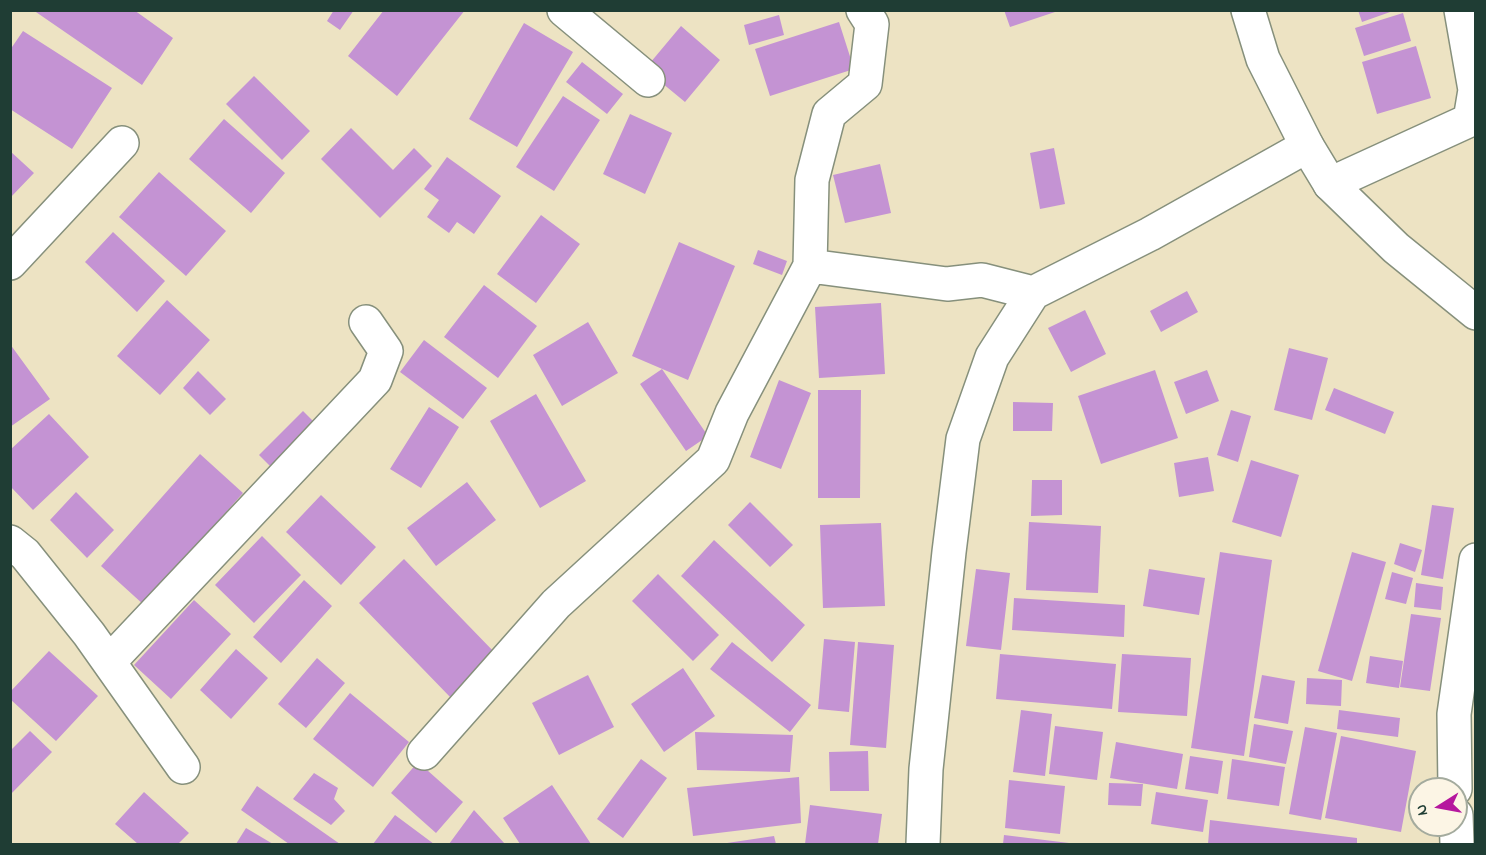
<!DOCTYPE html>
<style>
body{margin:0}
#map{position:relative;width:1486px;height:855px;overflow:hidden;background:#ede3c3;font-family:"Indie Flower",sans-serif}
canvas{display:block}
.frame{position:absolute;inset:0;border:12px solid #1f3d34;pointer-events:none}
.north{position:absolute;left:1408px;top:777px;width:60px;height:60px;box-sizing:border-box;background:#fcf5e5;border:2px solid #a4ab9e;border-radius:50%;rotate:259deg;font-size:16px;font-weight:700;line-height:24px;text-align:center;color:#1f3d34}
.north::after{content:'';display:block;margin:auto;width:21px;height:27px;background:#b5179e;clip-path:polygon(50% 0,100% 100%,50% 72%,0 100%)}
</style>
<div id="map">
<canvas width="1486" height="855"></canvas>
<div class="frame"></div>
<div class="north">N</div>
</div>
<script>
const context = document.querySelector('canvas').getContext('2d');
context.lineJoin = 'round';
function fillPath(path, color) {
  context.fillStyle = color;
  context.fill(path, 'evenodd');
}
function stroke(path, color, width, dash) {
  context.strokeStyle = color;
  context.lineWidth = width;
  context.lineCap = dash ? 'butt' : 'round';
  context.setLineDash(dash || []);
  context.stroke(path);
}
const building = new Path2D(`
 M33,10H134L173,38L142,85Z
 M334,10H354L340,30L327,21Z
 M384,10H465L397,96L348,56Z
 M1004,10H1058V11L1010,27Z
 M1358,10H1393V11L1362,22Z
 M1403,13L1411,41L1364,56L1355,28Z
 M779,15L784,35L749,45L744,25Z
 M839,22L854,69L770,96L755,49Z
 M524,23L573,52L517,147L469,119Z
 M681,26L720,60L685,102L645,69Z
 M23,31L112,88L72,149L10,109V50Z
 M1416,46L1431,98L1377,114L1362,62Z
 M582,62L623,94L607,114L566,82Z
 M254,76L310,131L282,160L226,104Z
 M563,96L600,120L554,191L516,167Z
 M630,114L672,133L645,194L603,174Z
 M224,119L285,173L251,213L189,159Z
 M351,128L393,170L414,148L432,166L380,218L321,159Z
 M1054,148L1065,204L1040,209L1030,153Z
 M10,151L34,173L10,198Z
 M447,157L501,196L474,234L457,222L449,233L427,217L439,200L424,189Z
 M880,164L891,213L845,223L833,175Z
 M159,172L226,231L186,276L119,217Z
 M541,215L580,244L536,303L497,274Z
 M113,232L165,281L137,312L85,262Z
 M679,242L735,266L688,380L632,356Z
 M758,250L787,261L782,275L753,264Z
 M484,285L537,326L498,378L444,337Z
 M1187,291L1198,312L1161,332L1150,311Z
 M167,300L210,340L160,395L117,356Z
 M881,303L885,374L819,378L815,307Z
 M1085,310L1106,354L1071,372L1048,328Z
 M588,322L618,373L562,406L533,355Z
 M424,340L487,388L463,419L400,372Z
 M10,344L50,399L10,427Z
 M1289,348L1328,358L1312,420L1274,410Z
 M662,369L708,436L686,451L640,384Z
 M1155,370L1178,438L1101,464L1078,396Z
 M1207,370L1219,401L1186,414L1174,382Z
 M198,371L226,399L210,415L183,388Z
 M779,380L811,393L781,469L750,457Z
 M1334,388L1394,412L1385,434L1325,410Z
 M818,390H861L860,498H818Z
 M536,394L586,481L540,508L490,421Z
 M1013,402L1053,403L1052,431H1013Z
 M429,407L459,427L421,488L390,469Z
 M1231,410L1251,416L1238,462L1217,455Z
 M303,411L319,427L275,471L259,455Z
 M49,414L89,457L33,510L10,486V450Z
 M200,454L243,493L144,605L101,566Z
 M1208,457L1214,491L1179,497L1174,463Z
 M1251,460L1299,475L1281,537L1232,522Z
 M1032,480H1062V515L1031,516Z
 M467,482L496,520L436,566L407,528Z
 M76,492L114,530L87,558L50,520Z
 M321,495L376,547L341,585L286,532Z
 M750,502L793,545L770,567L728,525Z
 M1432,505L1454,508L1443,579L1421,575Z
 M1029,522L1101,526L1098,593L1026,590Z
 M881,523L885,606L823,608L820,525Z
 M262,536L301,575L254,623L215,585Z
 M714,540L805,625L772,662L681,576Z
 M1400,543L1422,550L1415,572L1394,564Z
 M1220,552L1272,560L1244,756L1191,748Z
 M1352,552L1386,562L1352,681L1318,671Z
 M404,559L496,654L451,698L359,603Z
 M976,569L1010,573L1001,650L966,646Z
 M1149,569L1205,578L1199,615L1143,606Z
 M1392,572L1413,578L1406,604L1385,599Z
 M658,574L719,635L693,661L632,601Z
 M304,580L332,606L281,663L253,637Z
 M1416,583L1443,587L1441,610L1414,607Z
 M1014,598L1125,605L1124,637L1012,630Z
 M194,600L231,634L171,699L134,665Z
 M1411,614L1441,618L1430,691L1400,687Z
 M824,639L855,642L849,712L818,709Z
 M732,642L811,705L790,732L710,669Z
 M858,642L894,645L886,748L850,745Z
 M236,649L268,678L231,719L200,690Z
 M49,651L98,696L56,741L10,699V692Z
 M1000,654L1116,664L1112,709L996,699Z
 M1122,654L1191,658L1187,716L1118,712Z
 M1370,656L1403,661L1399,688L1366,683Z
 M317,658L345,683L306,728L278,704Z
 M683,668L715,716L664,752L631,704Z
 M588,675L614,727L559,755L532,703Z
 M1262,675L1295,681L1288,724L1254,718Z
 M1307,678L1342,680L1341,706L1306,704Z
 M350,693L409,742L373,787L313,739Z
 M1021,710L1052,714L1045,776L1013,772Z
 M1339,710L1400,718L1398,737L1337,729Z
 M1254,724L1293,731L1286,764L1249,757Z
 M1055,726L1103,732L1097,780L1049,774Z
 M1305,727L1337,733L1321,820L1289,814Z
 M30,731L52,752L10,795V751Z
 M695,732L793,735L790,772L697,770Z
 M1341,736L1416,751L1401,832L1325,818Z
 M1116,742L1183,754L1177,789L1110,778Z
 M868,751L869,791H830L829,752Z
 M1190,756L1223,761L1218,794L1185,789Z
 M641,759L667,778L623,838L597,819Z
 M1232,759L1285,767L1279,806L1227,799Z
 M418,762L463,802L436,833L391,793Z
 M314,773L338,788L334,799L345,811L331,825L293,799Z
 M799,777L801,823L693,836L687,788Z
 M1009,780L1065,786L1060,834L1005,828Z
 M1109,783L1143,784L1141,806L1108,805Z
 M552,785L591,844H520L503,818Z
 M257,786L340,844H289L241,810Z
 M144,792L189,833L178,844H138L115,824Z
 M1156,792L1208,800L1203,832L1151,824Z
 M810,805L882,814L878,844H805Z
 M474,810L505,844H449Z
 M395,815L434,844H373Z
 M1210,820L1357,838V844H1208Z
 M246,828L273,844H236Z
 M1004,835L1069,843V844H1003Z
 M774,836L776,844H727V843Z`);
const minor = new Path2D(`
 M564,10L648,80
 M1330,184L1470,120L1475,90L1461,10
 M10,263L122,143
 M810,266L812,180L829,114L865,84L872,24L863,10
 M10,542L25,554L89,634L183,767
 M109,662L375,380L386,351L366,322
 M424,753L556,604L713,460L732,413L810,266L947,284L982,280L1033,293
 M1455,789L1454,714L1476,560
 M1456,815L1457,844
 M923,844L926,769L949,552L963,439L992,357L1033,293L1150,234L1307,146`);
const secondary = new Path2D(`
 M1248,10L1263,59L1307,146L1330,184L1396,248L1476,313`);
fillPath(building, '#c493d3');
stroke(minor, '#86907c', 36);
stroke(secondary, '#86907c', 36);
stroke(minor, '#fff', 33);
stroke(secondary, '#fff', 33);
</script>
